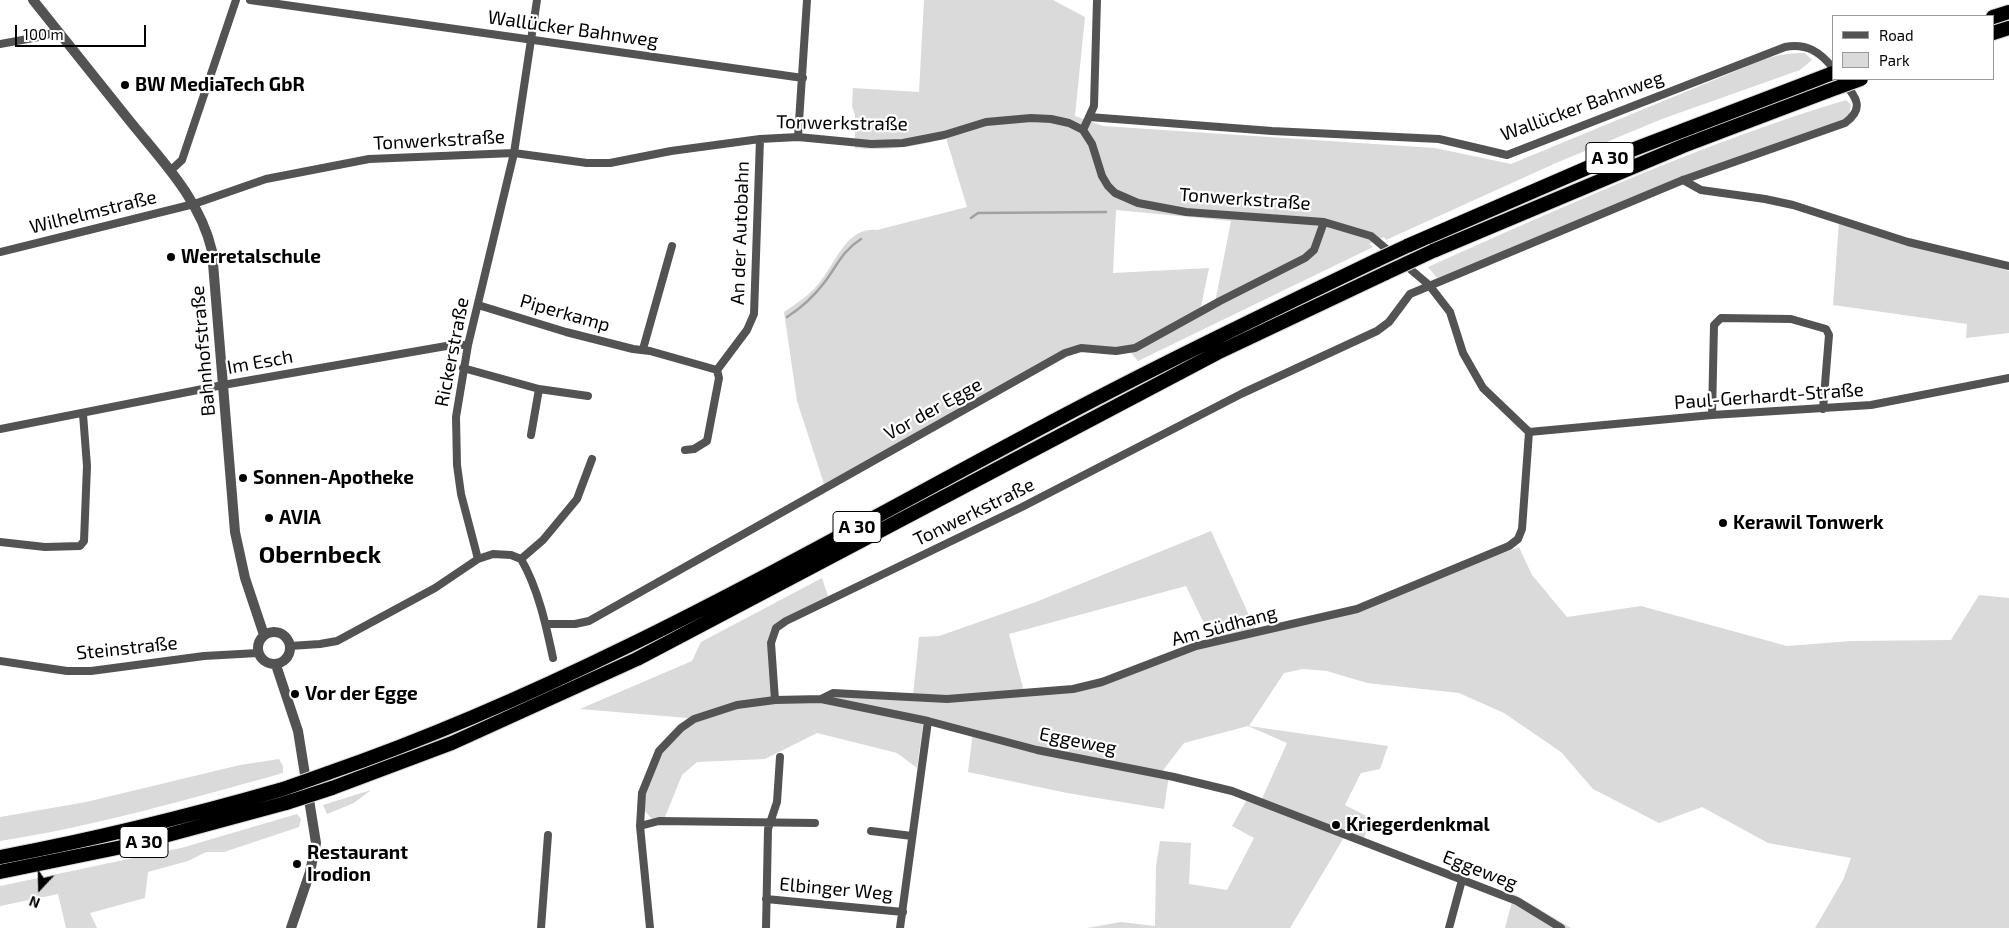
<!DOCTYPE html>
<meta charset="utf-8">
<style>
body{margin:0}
#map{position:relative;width:2009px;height:928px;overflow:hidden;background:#fff;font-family:"Exo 2",sans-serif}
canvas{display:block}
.legend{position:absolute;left:1832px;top:15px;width:162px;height:65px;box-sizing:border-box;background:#fff;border:1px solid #999;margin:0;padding:6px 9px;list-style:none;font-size:15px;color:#000}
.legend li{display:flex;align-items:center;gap:10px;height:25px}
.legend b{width:25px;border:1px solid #999}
.north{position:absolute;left:15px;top:863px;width:50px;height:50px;-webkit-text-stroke:4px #fff;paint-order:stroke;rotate:201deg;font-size:14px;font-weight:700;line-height:20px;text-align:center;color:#000}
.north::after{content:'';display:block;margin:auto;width:18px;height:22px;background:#000;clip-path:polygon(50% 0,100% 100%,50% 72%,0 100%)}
.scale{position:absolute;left:15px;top:25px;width:131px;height:22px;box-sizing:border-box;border:2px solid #000;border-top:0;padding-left:6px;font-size:15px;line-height:18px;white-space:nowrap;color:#000;-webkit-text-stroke:4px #fff;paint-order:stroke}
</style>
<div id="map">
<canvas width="2009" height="928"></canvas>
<ul class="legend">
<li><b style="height:6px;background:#535353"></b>Road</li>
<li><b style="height:14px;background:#dadada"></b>Park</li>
</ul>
<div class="north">N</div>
<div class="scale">100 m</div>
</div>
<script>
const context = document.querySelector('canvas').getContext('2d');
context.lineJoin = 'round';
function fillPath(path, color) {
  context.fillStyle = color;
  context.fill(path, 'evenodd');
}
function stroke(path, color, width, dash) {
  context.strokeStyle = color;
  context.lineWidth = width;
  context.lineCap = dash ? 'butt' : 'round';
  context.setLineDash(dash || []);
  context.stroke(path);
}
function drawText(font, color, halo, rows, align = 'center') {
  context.font = font + ' "Exo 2",sans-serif';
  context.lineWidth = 4.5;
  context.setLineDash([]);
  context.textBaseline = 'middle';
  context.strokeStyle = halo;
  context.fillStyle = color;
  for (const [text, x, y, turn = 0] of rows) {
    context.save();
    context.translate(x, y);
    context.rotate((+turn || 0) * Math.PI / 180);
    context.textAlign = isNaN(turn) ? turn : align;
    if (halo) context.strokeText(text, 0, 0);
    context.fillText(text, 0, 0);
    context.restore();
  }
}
const green = new Path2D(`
 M924,0H1053L1085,17L1075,116L1103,126L1435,148L1511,164L1760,61C1776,55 1788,53 1805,53L1812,60L1800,70L1662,119L1556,163L1386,240L1384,237L1369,244L1373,247L1138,361L1127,348L1082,345L824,484L797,401L784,312C797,303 813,293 822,279C836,261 848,226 877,230L967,207L946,138C917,147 885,151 855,148V115L852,106L853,88L919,92ZM1116,210L1231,221L1214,308L1199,316L1209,268L1113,273Z
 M1846,100L1851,105L1849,116L1843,121L1703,170L1437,278L1428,267C1565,206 1702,143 1846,100Z
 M1839,221L2009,271V333L1966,338L1967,324L1833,305Z
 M1211,531L1257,633L1335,617L1519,547L1532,575L1567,617L1641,606L1787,646L1851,641L1951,640L1979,595L2009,598V928H1815L1843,880L1851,858L1768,843L1702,807L1659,823L1593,789L1561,752L1504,713L1459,693L1367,683L1327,671L1303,669L1284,673L1249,726L1388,746L1380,769L1361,773L1345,805L1372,819L1363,840L1346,834L1290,928H1087L1121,922L1155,926L1156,866L1160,841L1191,843L1189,884L1227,890L1254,838L1232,826L1249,796L1261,801L1287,743L1248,726L1184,743L1161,773L1169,775L1164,809L1067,793L968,772L973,731L924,718L917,768L897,753L817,733L765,759L697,762L682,775L665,817L652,819L644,810C646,767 665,741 700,719L580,709L692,661L701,642L822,578L829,599C818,604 779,620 773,627C761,642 774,682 777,700L832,694L947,700L1074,690L1213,642L1186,586L1009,634L1024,692L947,698L913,696L919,637L939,636L1036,602Z
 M279,759L283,766V773C189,799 96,826 0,841V817L86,802L240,765Z
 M371,790L354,803L327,814L323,805Z
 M297,814L301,819L299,827L224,852H206L188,861L148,872L145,898L90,913L97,928H66L58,894L0,906V886L181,848Z
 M1514,894L1571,928H1505Z`);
const stream = new Path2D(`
 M971,218L978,213L1106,212
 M787,317C801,308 814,296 824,283C837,266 842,251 861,239`);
const minor = new Path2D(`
 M250,0L803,78
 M0,44L44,36L57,31
 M1089,117L1272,131L1439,139L1507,155L1785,47C1807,43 1820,52 1833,68
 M1083,130L1094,106L1097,0
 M798,137L807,0
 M170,171L182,160L236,0
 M1683,180L1701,190L1765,199L1793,205L1908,242L2009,266
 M0,252L194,204L266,179L369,159L514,153L587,163H610L671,151L760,139L798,137L871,144L903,143L944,135L986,122L1031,118L1051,119L1069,123L1083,130L1092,144L1102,176L1108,186L1115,193L1138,203L1186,212L1324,222L1371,236L1429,285L1450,312L1463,353L1483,388L1529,432
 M478,305L566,332L633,349L650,351L717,370
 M643,349L672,246
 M463,368L539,389L588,396
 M717,370L747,330L754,314L760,139
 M1712,415L1714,325L1721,318L1791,319L1826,329L1829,335L1823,409
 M0,429L223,385L452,345H468
 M1529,432L1712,415L1871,405L2009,378
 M531,435L539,389
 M685,450L694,449L707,441L719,378L717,370
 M0,542L45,547L80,546L84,541L87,466L83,414
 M478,559L461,494L457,465L456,417L468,345L514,153L537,0
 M521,559L543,540L577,499L592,459
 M546,624H575L589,621L1065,353L1081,348L1116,351L1135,348L1220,301L1305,258L1314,250L1324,222
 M290,646L320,644L337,641L435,588L478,559L493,554L511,555L521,559C538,588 546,625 553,658
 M0,661L67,671H91L204,656L258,653
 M821,699L833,693L947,699L1073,689L1102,682L1196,646L1357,609L1509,546L1518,539L1522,529L1529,432
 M775,700L771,643L776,628L786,621L1022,507L1243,393L1377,331L1389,322L1410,294L1683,180L1845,123C1867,107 1854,95 1841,79
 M640,826L659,821L815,823
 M871,831L912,836
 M766,899L903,912
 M541,928L548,835
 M650,928L640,826L642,793L659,751L681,728L694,719L737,705L775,700L821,699L928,721L1037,750L1174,777L1232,791L1517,901L1561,928
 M766,928L768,829L777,802L780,757
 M900,928L928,721
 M1449,928L1462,880`);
const tertiary = new Path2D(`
 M33,0C65,40 97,80 129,120C162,161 200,199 212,251L235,532L245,578L264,635
 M258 648a16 16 0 1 1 32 0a16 16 0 1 1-32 0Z
 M276,665L298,731L316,843L310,872L291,928`);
const motorway = new Path2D(`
 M1993,17L2009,12
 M1993,33L2009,28
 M1407,246L1603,161L1833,73
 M1433,251L1683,146L1828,91
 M328,773C586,684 821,544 1061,417C1165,362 1271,311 1377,260
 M332,788L452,743L637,659L1217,353L1386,273
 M0,857C96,839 189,816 283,789
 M0,872L127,846L286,803`);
const motorwayBridge = new Path2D(`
 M1828,91L1861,79
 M1377,260L1407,246
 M1386,273L1433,251
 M283,789L328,773
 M286,803L332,788`);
const markers = [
 [125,85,5,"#000"],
 [171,257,5,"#000"],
 [243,478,5,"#000"],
 [269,518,5,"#000"],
 [1723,523,5,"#000"],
 [295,694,5,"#000"],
 [1336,825,5,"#000"],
 [297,864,5,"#000"]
];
const shields = [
 [1610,158,48],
 [857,527,48],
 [144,842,48]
];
const shieldNames = [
 ["A 30",1610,158],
 ["A 30",857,527],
 ["A 30",144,842]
];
const streetNames = [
 ["Wallücker Bahnweg",573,29,8],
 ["Wallücker Bahnweg",1582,106,-20],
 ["Tonwerkstraße",842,123,1],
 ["Tonwerkstraße",439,140,-3],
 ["Tonwerkstraße",1245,199,4],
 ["Wilhelmstraße",93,212,-14],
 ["An der Autobahn",740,233,-88],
 ["Piperkamp",565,313,16],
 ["Bahnhofstraße",203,351,-95],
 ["Rickerstraße",452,352,-79],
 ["Im Esch",260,362,-10],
 ["Paul-Gerhardt-Straße",1769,396,-4],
 ["Vor der Egge",933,409,-29],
 ["Tonwerkstraße",974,512,-26],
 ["Am Südhang",1224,626,-15],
 ["Steinstraße",127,648,-6],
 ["Eggeweg",1078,741,11],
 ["Eggeweg",1480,870,21],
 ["Elbinger Weg",836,889,5]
];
const poiNames = [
 ["BW MediaTech GbR",135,85],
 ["Werretalschule",181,257],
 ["Sonnen-Apotheke",253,478],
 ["AVIA",279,518],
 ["Kerawil Tonwerk",1733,523],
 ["Vor der Egge",305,694],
 ["Kriegerdenkmal",1346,825],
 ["Restaurant",307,853],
 ["Irodion",307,875]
];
const districtNames = [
 ["Obernbeck",320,555]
];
fillPath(green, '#dadada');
stroke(stream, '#a1a1a1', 2.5);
stroke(motorway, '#dbdbdb', 16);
stroke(minor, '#535353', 8);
stroke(tertiary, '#535353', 10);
stroke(motorway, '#000', 14);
stroke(motorwayBridge, '#dbdbdb', 16, []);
stroke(motorwayBridge, '#000', 14);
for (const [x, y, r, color] of markers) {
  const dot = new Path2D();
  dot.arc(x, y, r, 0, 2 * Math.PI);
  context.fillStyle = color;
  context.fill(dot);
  stroke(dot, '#fff', 2);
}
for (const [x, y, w] of shields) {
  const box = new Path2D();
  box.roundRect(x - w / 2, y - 15.5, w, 31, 4);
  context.fillStyle = '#fff';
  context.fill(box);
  stroke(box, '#000', 1);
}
drawText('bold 18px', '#000', null, shieldNames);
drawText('19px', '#000', '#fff', streetNames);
drawText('bold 19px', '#000', '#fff', poiNames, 'left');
drawText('bold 24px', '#000', '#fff', districtNames);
</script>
